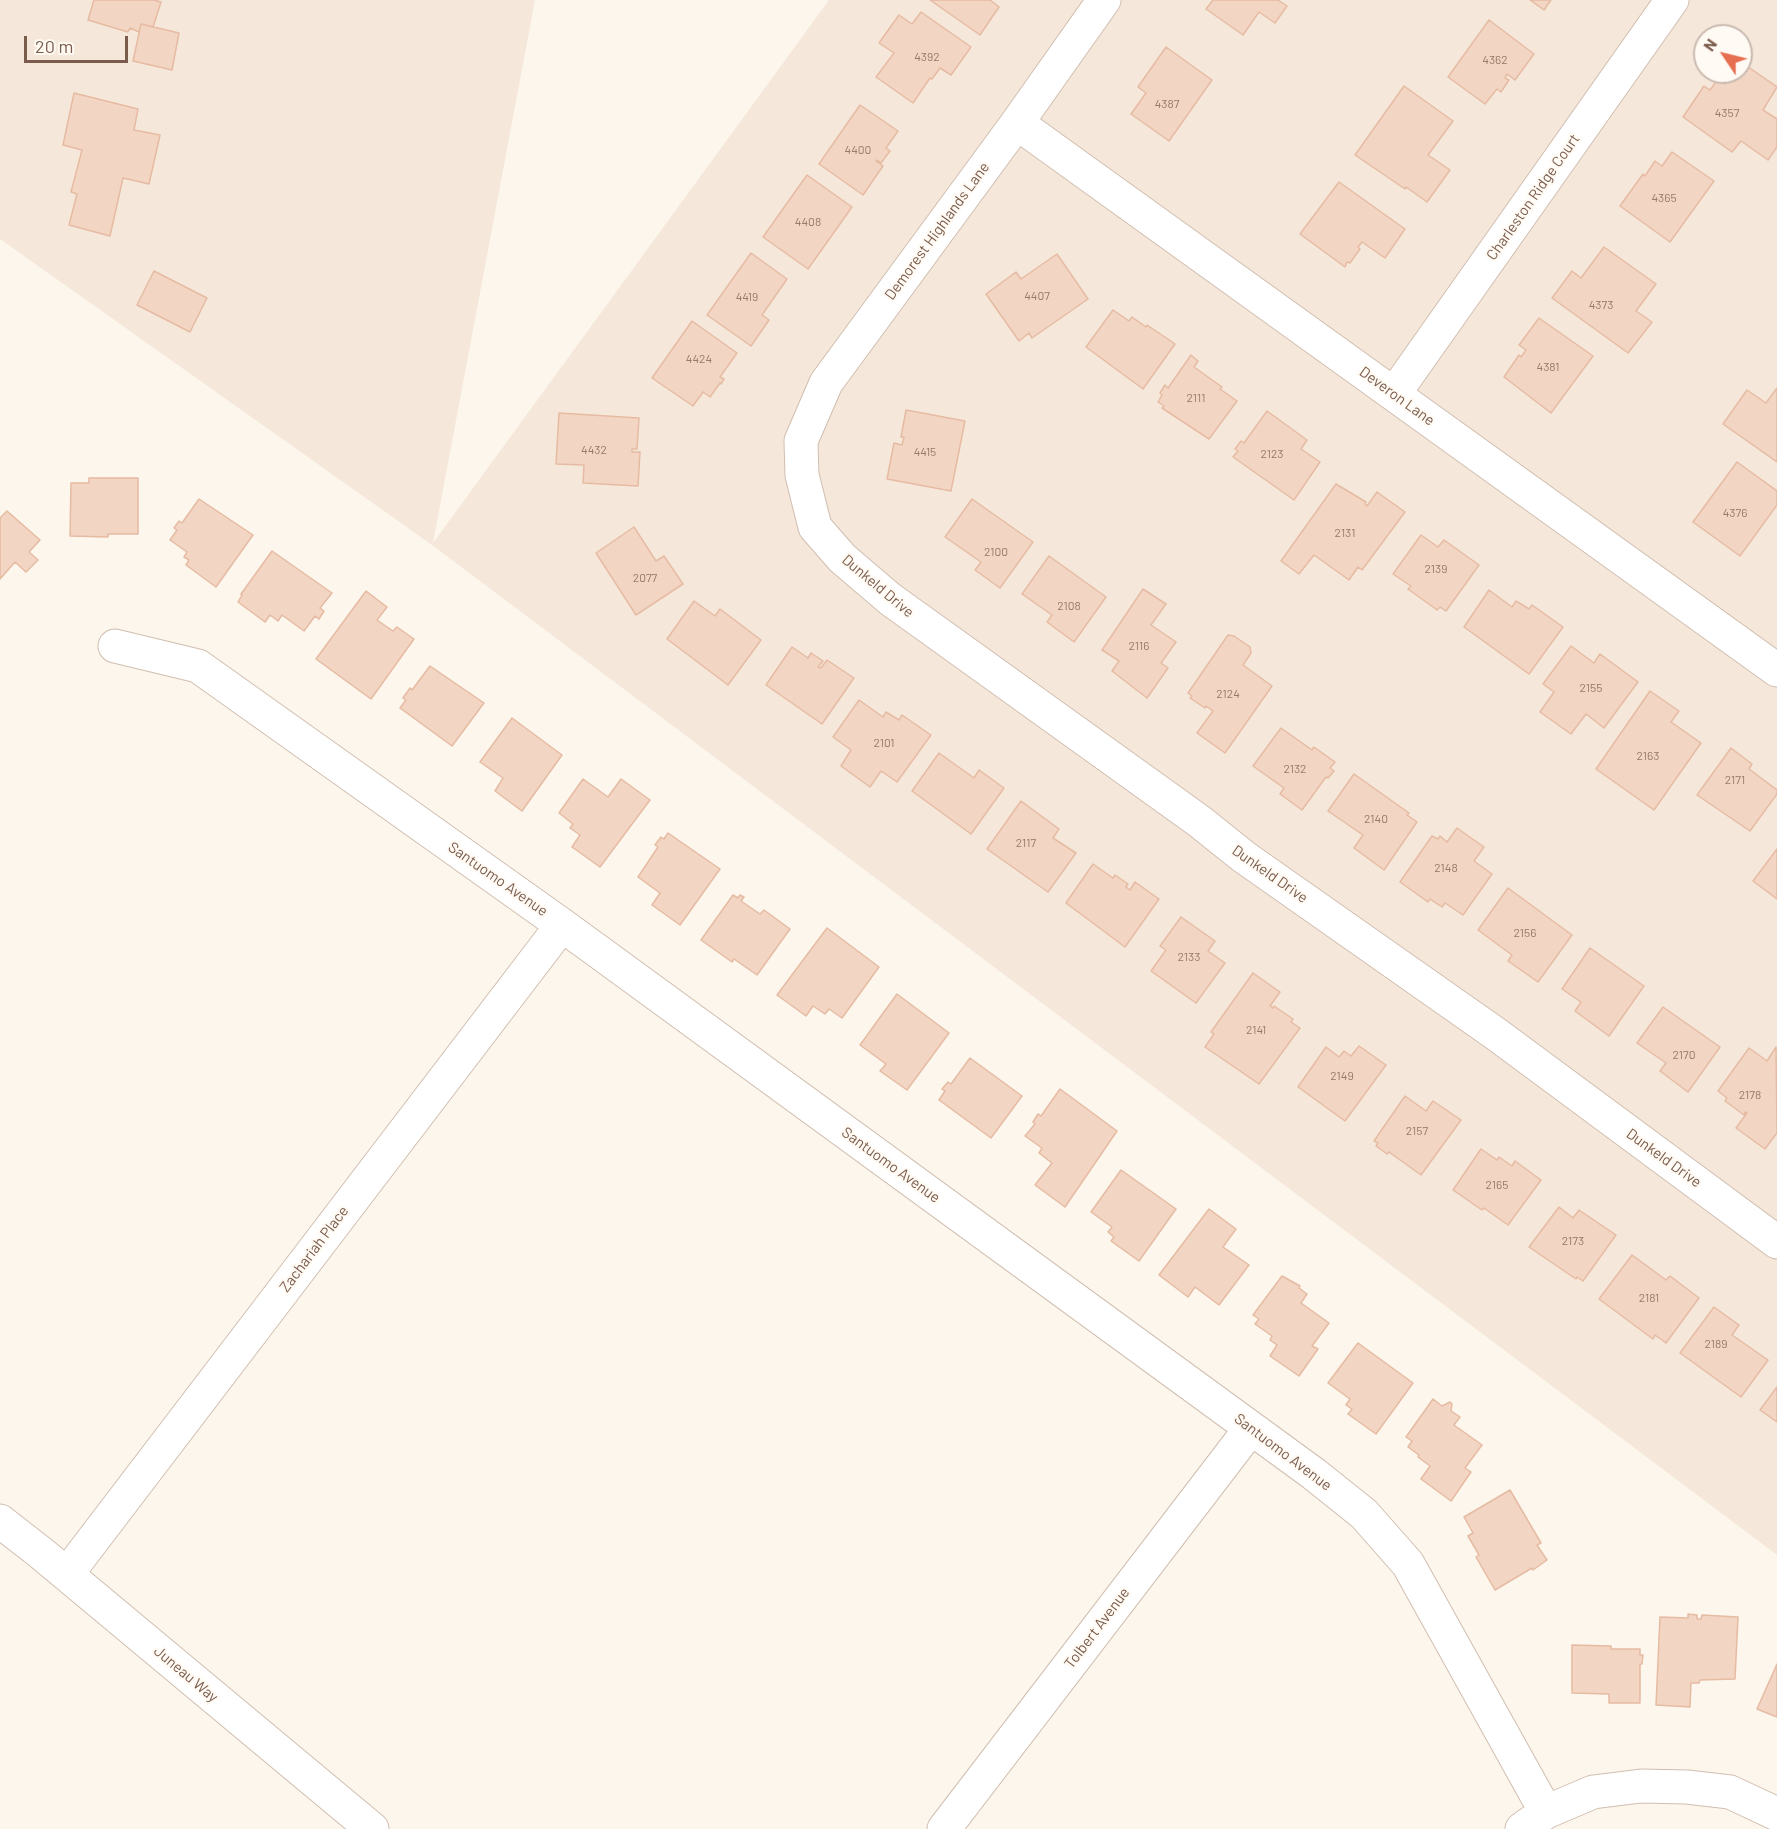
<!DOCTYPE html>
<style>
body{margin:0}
#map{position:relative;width:1777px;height:1829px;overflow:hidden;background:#fdf6ec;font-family:Barlow,sans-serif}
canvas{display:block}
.north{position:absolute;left:1693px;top:24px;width:60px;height:60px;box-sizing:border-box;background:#fffaf3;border:2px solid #cabbb1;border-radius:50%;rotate:305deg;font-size:16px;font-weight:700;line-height:24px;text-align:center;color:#7a5c4d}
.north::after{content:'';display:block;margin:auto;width:21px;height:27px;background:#e76f51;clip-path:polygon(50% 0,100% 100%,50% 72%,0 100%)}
.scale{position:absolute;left:24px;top:36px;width:104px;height:27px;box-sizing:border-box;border:3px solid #7a5c4d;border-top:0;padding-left:8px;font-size:18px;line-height:21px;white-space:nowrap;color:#7a5c4d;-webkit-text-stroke:4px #fffaf3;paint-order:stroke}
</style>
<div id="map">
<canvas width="1777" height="1829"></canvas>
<div class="north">N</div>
<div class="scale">20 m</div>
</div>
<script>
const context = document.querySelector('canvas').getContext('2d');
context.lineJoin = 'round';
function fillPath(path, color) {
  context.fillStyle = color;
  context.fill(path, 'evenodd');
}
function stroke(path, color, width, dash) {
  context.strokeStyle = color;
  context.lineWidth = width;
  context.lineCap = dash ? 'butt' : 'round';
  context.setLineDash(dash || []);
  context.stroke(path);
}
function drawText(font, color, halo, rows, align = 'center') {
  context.font = font + ' Barlow,sans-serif';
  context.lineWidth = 4.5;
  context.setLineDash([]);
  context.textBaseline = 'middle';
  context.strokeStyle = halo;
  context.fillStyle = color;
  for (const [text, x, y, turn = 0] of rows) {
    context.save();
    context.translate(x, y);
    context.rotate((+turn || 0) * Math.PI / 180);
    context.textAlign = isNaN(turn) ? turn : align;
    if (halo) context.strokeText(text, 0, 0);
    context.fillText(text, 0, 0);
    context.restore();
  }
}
const residential = new Path2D(`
 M0,0H535L433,543L829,0H1777V1555L432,545L0,239ZM1705,36H1741V72H1705Z`);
const building = new Path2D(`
 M94,0H154L161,2L153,27L141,24L139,32L130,28L128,32L88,20Z
 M930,0H990L999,7L980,35Z
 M1213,0H1278L1287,6L1275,23L1259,12L1243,35L1206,9Z
 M1530,0H1551L1544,10Z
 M921,12L971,47L951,75L940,68L932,79L930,78L913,103L876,77L894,53L879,43L899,15L912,24Z
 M1489,20L1534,54L1515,80L1507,74L1505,78L1509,80L1501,92L1497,89L1485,104L1448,77Z
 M141,24L179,33L172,70L133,61Z
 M1166,47L1212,80L1169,141L1131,114L1146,93L1138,87Z
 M1741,62L1777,87L1763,110L1777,119V147L1768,160L1741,141L1732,152L1683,117L1704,86L1710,90L1718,79L1725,84L1733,72H1741Z
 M1404,86L1453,121L1428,155L1450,170L1427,202L1406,187L1405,189L1355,155Z
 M74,93L138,109L134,130L160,135L149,184L123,178L110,236L69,225L77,194L71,192L82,150L63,145Z
 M860,105L898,131L886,148L890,151L881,163L877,160L876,161L883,166L863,195L819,164Z
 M1672,152L1714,181L1670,242L1620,206L1643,174L1645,176L1655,161L1662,166Z
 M807,175L852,207L808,269L763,237Z
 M1339,182L1405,229L1385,258L1362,242L1358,247L1360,249L1350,263L1347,262L1345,267L1300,234Z
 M1604,247L1656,284L1636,311L1652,322L1628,353L1552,298L1572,271L1581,278Z
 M751,253L787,279L762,315L769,320L751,346L707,315Z
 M1057,254L1088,299L1032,338L1029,333L1019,341L986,294L1016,272L1021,279Z
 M154,271L207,298L190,332L137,305Z
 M1113,310L1129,321L1132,317L1146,327L1147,325L1175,344L1143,389L1086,347Z
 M1539,318L1593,356L1551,413L1504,377L1519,355L1521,357L1526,350L1519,345Z
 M692,321L737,353L720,377L724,379L721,384L720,383L710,397L703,392L693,406L652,378Z
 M1191,355L1198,361L1194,367L1222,387L1220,389L1237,401L1209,439L1162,408L1164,406L1158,402L1162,395L1160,393L1165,385L1168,388Z
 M1777,388V462L1723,424L1747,390L1766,403Z
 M906,410L965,421L951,491L887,479L894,443L902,445L904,437H901Z
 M1267,411L1307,440L1301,449L1320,462L1294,500L1233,457L1238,451L1235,449L1241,441L1244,443Z
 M559,413L639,418L637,449H632V452H640L638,486L583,483L584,465L556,464Z
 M1737,462L1777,491V505L1740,556L1693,522Z
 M89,478H138V534H108V537L70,536L71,483H89Z
 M1336,484L1366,502L1365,504L1367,506L1377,492L1405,512L1362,570L1358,567L1349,580L1314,555L1299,574L1281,561Z
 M199,499L253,535L216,587L186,565L189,560L184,557L187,552L170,540L177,530L174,528L179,521L182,523Z
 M972,499L1033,542L1000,588L975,570L981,562L945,537Z
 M7,511L40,540L29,552L38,560L26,572L15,562L0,579V518Z
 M634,527L656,561L664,556L683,584L636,615L596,553Z
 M1421,535L1438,547L1444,540L1479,565L1446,611L1440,607L1437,610L1408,589L1411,586L1393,574Z
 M272,551L332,593L320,608L324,611L319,619L315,616L304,631L282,615L278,621L270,615L265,622L238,602L242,595L241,594Z
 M1049,556L1106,597L1074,642L1047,622L1052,615L1022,594Z
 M1143,589L1166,604L1151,625L1176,642L1161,663L1168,668L1147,698L1112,671L1119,661L1102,650Z
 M1489,590L1512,607L1516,601L1529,609L1532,605L1563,627L1529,674L1464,627Z
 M366,591L387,607L377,620L393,631L397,627L414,639L371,699L316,659Z
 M694,601L715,616L720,609L761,640L728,685L667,639Z
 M1228,635L1234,636L1250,647L1251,653L1243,665L1272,686L1225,753L1197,733L1213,711L1206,706L1205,708L1190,698L1192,696L1188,693Z
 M1571,646L1594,663L1600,654L1638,682L1604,728L1586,714L1571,734L1540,712L1554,692L1543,684Z
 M792,647L808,658L811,653L823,661L818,667L821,668L827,660L854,678L822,724L766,685Z
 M430,666L484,703L452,746L400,708L406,700L403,698L410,688L412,690Z
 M1650,691L1679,711L1671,722L1701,743L1654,810L1596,769Z
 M859,700L883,717L886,712L899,720L902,715L931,735L897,782L881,771L870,787L841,766L851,750L833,737Z
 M512,718L562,755L522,811L495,791L503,778L480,762Z
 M1281,728L1312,750L1314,747L1335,762L1330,768L1334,771L1328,778L1326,777L1302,810L1280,794L1284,788L1253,766Z
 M1731,748L1752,764L1749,769L1777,790V794L1750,831L1697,795Z
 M939,753L974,778L979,770L1004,788L971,834L912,791Z
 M1354,774L1409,813L1407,815L1417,822L1384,870L1354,848L1363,835L1328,811Z
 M583,779L608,797L621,779L650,800L600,867L572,847L580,835L570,828L573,824L559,813Z
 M1021,801L1059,829L1053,838L1076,853L1048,892L987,849Z
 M1457,828L1484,847L1474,861L1492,874L1463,915L1445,903L1442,907L1430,899L1428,902L1400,882L1432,836L1438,839L1440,836L1447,842Z
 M668,833L720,869L680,925L652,905L660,893L638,877L658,847L655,845L661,837L664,839Z
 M1777,849V899L1753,881Z
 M1093,864L1113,878L1115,875L1128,884L1126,887L1130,890L1135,882L1159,899L1125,947L1066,903Z
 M1508,888L1572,935L1538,982L1508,961L1512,955L1478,930Z
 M733,895L738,898L740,895L744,897L741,901L760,914L764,910L790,929L757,975L734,959L732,962L701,940Z
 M1181,917L1215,941L1208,951L1225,963L1196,1003L1151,971L1166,950L1160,946Z
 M827,928L879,967L842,1018L829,1009L825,1014L813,1006L806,1016L777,995Z
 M1590,948L1644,986L1609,1036L1575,1011L1581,1002L1562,989Z
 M1253,973L1280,992L1270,1006L1273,1008L1274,1006L1293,1019L1291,1022L1300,1028L1259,1084L1205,1047L1214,1034L1211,1032Z
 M897,994L949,1033L907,1090L880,1071L886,1064L860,1045Z
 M1663,1007L1720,1047L1688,1092L1660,1071L1666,1063L1637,1043Z
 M1359,1046L1386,1065L1345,1121L1298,1087L1326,1047L1339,1057L1344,1051L1351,1056Z
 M1776,1047L1777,1133L1765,1149L1736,1128L1747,1113L1745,1112L1744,1115L1725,1101L1727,1098L1718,1091L1749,1048L1767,1061Z
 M970,1058L1022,1096L991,1138L939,1100L945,1091L942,1089L948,1082L951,1084Z
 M1060,1089L1117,1131L1065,1207L1035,1185L1052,1163L1039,1153L1042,1148L1025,1136L1035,1124L1033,1122L1038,1114L1041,1116Z
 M1405,1096L1426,1111L1433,1101L1461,1120L1421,1175L1389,1152L1387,1154L1376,1146L1378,1143L1374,1141Z
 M1481,1149L1497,1160L1499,1157L1512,1166L1515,1161L1541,1180L1508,1225L1484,1208L1482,1210L1453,1190Z
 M1121,1170L1176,1209L1139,1261L1111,1241L1114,1237L1108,1232L1112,1227L1091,1212Z
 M1559,1207L1573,1218L1579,1210L1616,1235L1583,1281L1577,1277L1576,1279L1529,1247Z
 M1209,1209L1236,1229L1223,1247L1249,1265L1219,1305L1195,1287L1188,1297L1159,1275Z
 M1632,1255L1666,1280L1670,1276L1699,1298L1666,1343L1655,1335L1653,1339L1599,1299Z
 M1282,1276L1300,1286L1299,1288L1307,1294L1301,1303L1329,1323L1312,1346L1318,1349L1299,1376L1270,1356L1277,1345L1270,1340L1272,1336L1255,1324L1259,1319L1253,1315Z
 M1714,1307L1739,1325L1732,1335L1768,1360L1741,1397L1680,1353Z
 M1358,1343L1413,1383L1376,1434L1348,1414L1352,1409L1346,1405L1350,1399L1328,1383Z
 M1777,1387V1422L1760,1410Z
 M1433,1399L1442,1406L1450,1402L1452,1404L1451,1411L1460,1417L1454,1425L1482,1445L1465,1468L1471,1472L1451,1501L1421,1479L1430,1466L1418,1457L1419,1455L1408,1447L1412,1441L1406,1437Z
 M1510,1490L1541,1543L1537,1545L1547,1560L1533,1570L1532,1568L1495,1590L1476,1557L1479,1555L1468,1536L1473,1533L1464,1517Z
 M1688,1614L1697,1615V1619H1701L1702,1615L1738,1617L1735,1679L1700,1680L1699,1683H1691L1690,1707L1656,1705L1660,1617L1688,1618Z
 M1572,1645L1611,1646V1649H1640V1655H1643L1642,1664H1640V1703H1609V1694L1572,1693Z
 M1777,1664V1717L1757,1709Z`);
const minor = new Path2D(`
 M1104,0L1017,123L826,383L801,441L802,475L815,527L842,558L890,599L1199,821L1244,857L1496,1034L1777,1242
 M1017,123L1777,670
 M1394,394L1672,0
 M115,646L198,666L562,925L1314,1474L1364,1514L1408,1564L1546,1812
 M0,1521L41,1553L372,1829
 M67,1574L562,925
 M944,1829L1251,1428
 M1522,1829L1546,1812L1593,1792L1641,1786L1687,1787L1730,1792L1777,1814`);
const numberNames = [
 ["4392",927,57],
 ["4362",1495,60],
 ["4387",1167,104],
 ["4357",1727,113],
 ["4400",858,150],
 ["4365",1664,198],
 ["4408",808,222],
 ["4407",1037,296],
 ["4419",747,297],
 ["4373",1601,305],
 ["4424",699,359],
 ["4381",1548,367],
 ["2111",1196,398],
 ["4432",594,450],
 ["4415",925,452],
 ["2123",1272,454],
 ["4376",1735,513],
 ["2131",1345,533],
 ["2100",996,552],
 ["2139",1436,569],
 ["2077",645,578],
 ["2108",1069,606],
 ["2116",1139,646],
 ["2155",1591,688],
 ["2124",1228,694],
 ["2101",884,743],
 ["2163",1648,756],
 ["2132",1295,769],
 ["2171",1735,780],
 ["2140",1376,819],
 ["2117",1026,843],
 ["2148",1446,868],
 ["2156",1525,933],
 ["2133",1189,957],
 ["2141",1256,1030],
 ["2170",1684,1055],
 ["2149",1342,1076],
 ["2178",1750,1095],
 ["2157",1417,1131],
 ["2165",1497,1185],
 ["2173",1573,1241],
 ["2181",1649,1298],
 ["2189",1716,1344]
];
const streetNames = [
 ["Charleston Ridge Court",1533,197,-55],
 ["Demorest Highlands Lane",937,231,-54],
 ["Deveron Lane",1397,396,36],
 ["Dunkeld Drive",878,586,40],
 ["Dunkeld Drive",1270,874,35],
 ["Santuomo Avenue",498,879,35],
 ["Dunkeld Drive",1664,1158,36],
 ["Santuomo Avenue",891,1165,36],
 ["Zachariah Place",314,1249,-53],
 ["Santuomo Avenue",1283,1452,37],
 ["Tolbert Avenue",1097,1628,-53],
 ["Juneau Way",186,1674,40]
];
fillPath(residential, '#f5e8da');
fillPath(building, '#f3d5c3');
stroke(building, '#e6bba3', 1.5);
stroke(minor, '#d1beb0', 35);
stroke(minor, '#fff', 33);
drawText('12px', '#987a6a', null, numberNames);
drawText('15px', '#7a5c4d', '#fffaf3', streetNames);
</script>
